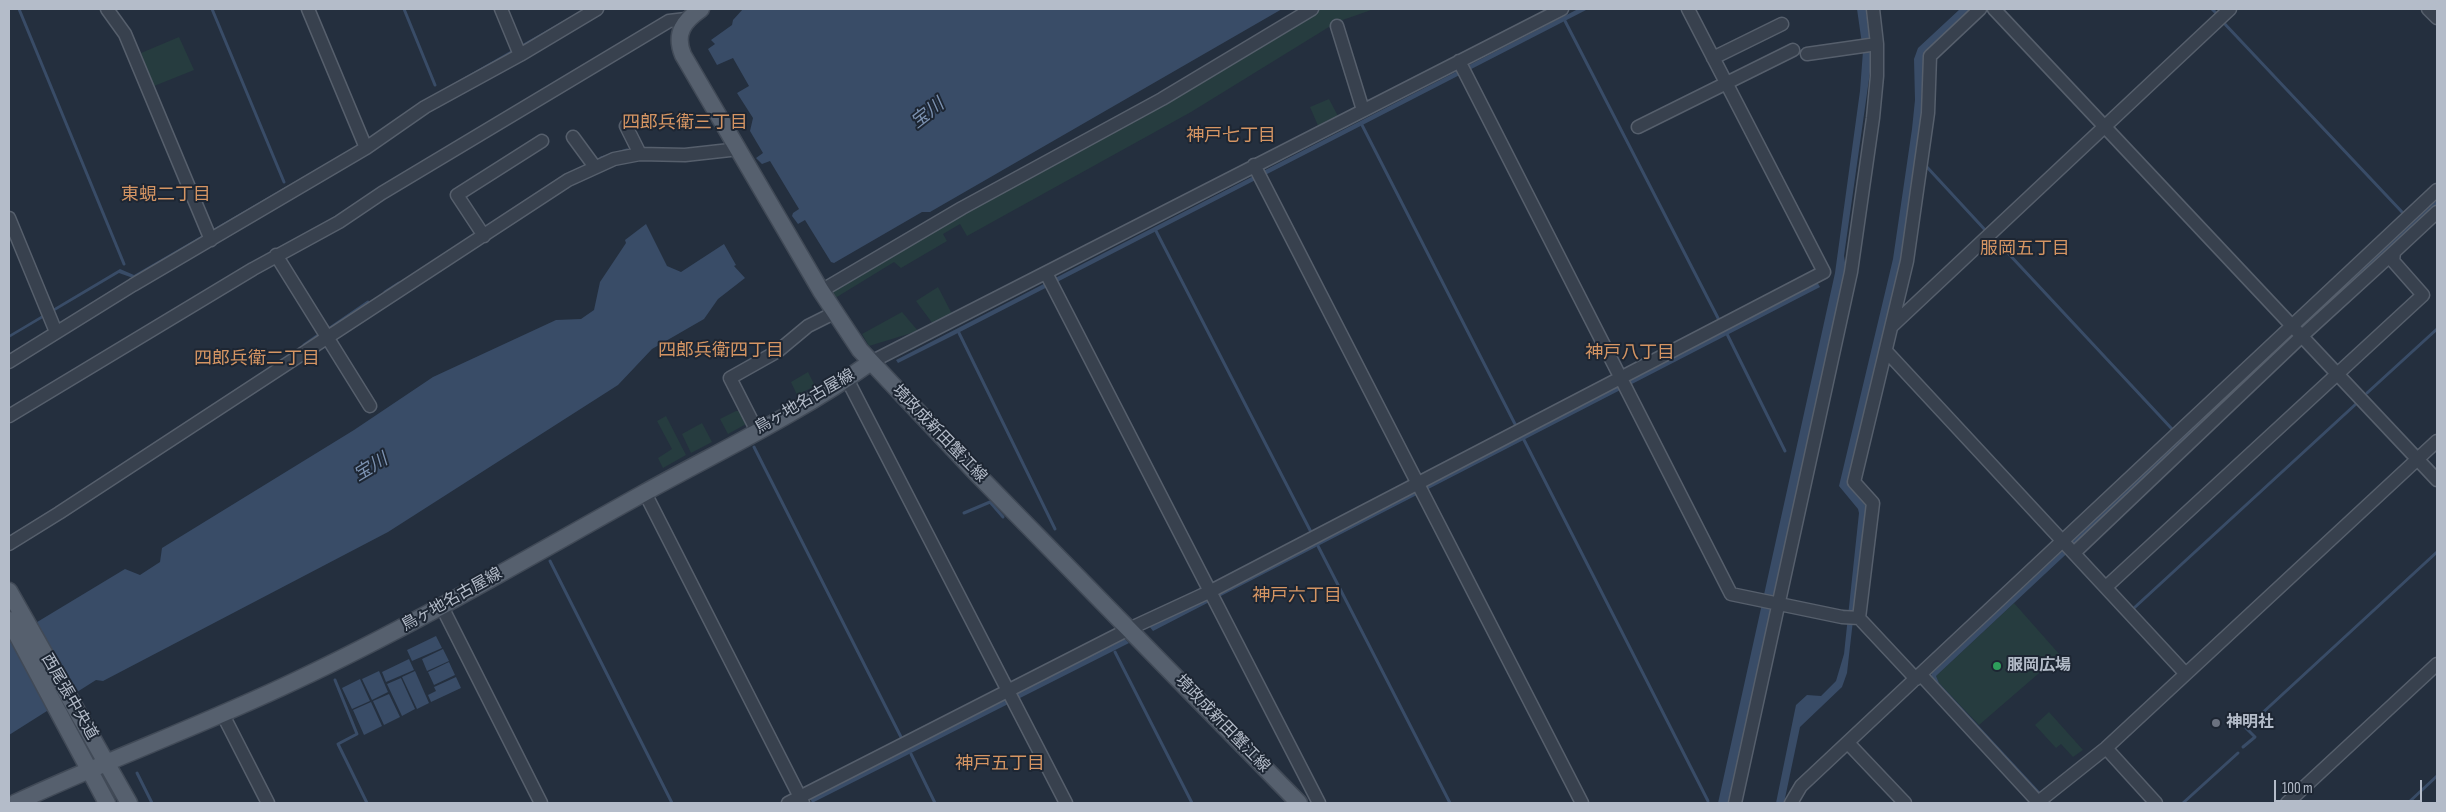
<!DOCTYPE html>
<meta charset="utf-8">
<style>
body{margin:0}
#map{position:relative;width:2446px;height:812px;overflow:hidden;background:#242f3e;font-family:"Sofia Sans Condensed",sans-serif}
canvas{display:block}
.frame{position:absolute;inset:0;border:10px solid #b4bcc9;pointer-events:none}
.scale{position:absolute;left:2274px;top:780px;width:148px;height:22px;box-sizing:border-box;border:2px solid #b4bcc9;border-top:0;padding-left:6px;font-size:15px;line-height:18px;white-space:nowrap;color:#b4bcc9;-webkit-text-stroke:4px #1d2633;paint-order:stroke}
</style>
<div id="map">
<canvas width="2446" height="812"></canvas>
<div class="frame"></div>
<div class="scale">100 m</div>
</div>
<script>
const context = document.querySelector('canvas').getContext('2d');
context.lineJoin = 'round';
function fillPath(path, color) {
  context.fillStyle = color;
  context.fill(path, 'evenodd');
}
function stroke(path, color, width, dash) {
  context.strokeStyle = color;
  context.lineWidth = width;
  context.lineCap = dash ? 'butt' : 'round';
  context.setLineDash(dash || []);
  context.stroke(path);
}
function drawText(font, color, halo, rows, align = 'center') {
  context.font = font + ' "Sofia Sans Condensed","Noto Sans JP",sans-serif';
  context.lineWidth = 4;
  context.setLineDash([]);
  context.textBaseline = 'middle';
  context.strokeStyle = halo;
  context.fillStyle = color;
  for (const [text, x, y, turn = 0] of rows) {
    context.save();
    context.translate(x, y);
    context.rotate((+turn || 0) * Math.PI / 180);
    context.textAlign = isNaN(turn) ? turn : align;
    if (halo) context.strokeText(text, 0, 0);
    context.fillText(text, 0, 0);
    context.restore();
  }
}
const green = new Path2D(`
 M1320,9H1374L1337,22L1191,112L967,236L960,224L943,234L947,241L901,268L894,262L832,300L828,294L837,285Z
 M179,37L194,70L154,86L141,53Z
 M1329,99L1339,118L1319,128L1310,107Z
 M938,287L952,314L933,324L916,301Z
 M902,312L918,331L869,346L862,334Z
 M808,372L815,386L797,395L791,382Z
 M736,411H743L748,423L728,434L720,419Z
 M666,416L686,455L663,468L658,458L672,449L657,421Z
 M702,423L712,442L691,453L682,434Z
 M2014,603L2060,655L1979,725L1939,683L1936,676Z
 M2049,712L2083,750L2073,757L2061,744L2056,748L2035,725Z`);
const water = new Path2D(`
 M584,9H591L358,148L133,278L119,273L9,338V335L120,269L134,275L356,146L421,102Z
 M743,9H1282L930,212H922L834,263L831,262L805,220L798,224L792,216L793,213L799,209L770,161L762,164L756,158L763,153L750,131L753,118L737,93L749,86L733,58L717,65L708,49L715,44L711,40L732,25L733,20Z
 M1578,9H1588L954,335L898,363L896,360Z
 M1857,9H1866L1872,58L1844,256L1846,268L1728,803H1718L1835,273L1860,91L1863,51Z
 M1960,9H1971L1923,54V114L1901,260L1848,485L1866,506L1847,673L1842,687L1800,727L1784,803H1776L1796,705L1807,695L1821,696L1836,681L1844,654L1859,513L1858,509L1839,486L1893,259L1912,129L1915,100L1914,59L1918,48Z
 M2437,200V207L1936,676L1939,683L2041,793L2038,795L1930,679L1932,673Z
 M646,224L667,266L681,272L724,244L736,265L734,266L745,278L718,299L704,319L652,349L618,385L388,532L103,681L96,680L9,735V639L125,569L140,575L160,562L162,548L354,430L433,377L556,320L581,319L594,310L600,282L626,243L625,240Z
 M1817,282L1820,287L1153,631L1149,626Z
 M436,636L442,648L412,661L407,650Z
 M1125,639L1129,643L812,803L810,797Z
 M443,649L449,661L427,671L422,659Z
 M409,659L414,670L386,682L382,672Z
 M449,662L455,675L434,685L428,672Z
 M379,671L388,692L372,700L362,679Z
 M415,671L429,703L417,709L402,677Z
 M456,677L461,688L431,702L428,695L436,691L434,687Z
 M401,678L415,709L402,716L387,684Z
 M360,679L370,701L352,709L342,688Z
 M389,694L400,717L384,725L373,701Z
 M371,702L382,726L364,735L353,710Z`);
const stream = new Path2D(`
 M19,9L124,264
 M212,9L284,182
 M404,9L435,85
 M2212,9L2218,15
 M1565,21L1719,320
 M2223,22L2402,212
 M1362,125L1516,426
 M601,158L627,150
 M1926,166L1987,232
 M1156,231L1311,532
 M1993,237L2172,429
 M385,292L399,283
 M330,328L368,302
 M959,333L1055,529
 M1727,334L1785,451
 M304,345L317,336
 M2367,393L2437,329
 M1523,438L1708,801
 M754,447L901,737
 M964,513L990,502L1003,517
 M1318,546L1450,803
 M550,561L672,803
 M2134,608L2357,403
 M1115,652L1192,803
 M335,680L357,734L338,744L367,803
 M2243,747L2255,737L2246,728L2437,552
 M911,754L935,803
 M137,773L152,803
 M2183,803L2238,753
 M2408,803L2437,776`);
const minor = new Path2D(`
 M107,9L125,34L211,240
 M308,9L366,148
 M501,9L520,55
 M1994,9L2437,480
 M2428,9L2437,18
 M1337,26L1363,110
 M1807,54L1877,44
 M1713,58L1782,24
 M1459,61L1731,594L1842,617L1859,618
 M626,126L640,154
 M1638,127L1793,50
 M573,137L595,167
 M1254,165L1582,803
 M9,218L56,332
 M484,236L457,195L542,141
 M276,255L370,406
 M1046,273L1319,803
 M821,291L962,208L1162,99L1312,9
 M1892,326L2230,9
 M1886,351L2185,673
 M9,362L133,285L366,148L425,107L520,55L597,9
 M871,362L1562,9
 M847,379L1066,803
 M9,416L253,269L339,222L382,193L669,21L686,19
 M757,431L730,378L778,351L808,326L834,313
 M645,493L803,803
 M9,544L59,513L568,180L614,159L640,154L685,155L739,149
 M2075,552L2303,335L2394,252
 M2106,587L2423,295L2393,261L2394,252L2437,212
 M442,607L541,803
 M1921,675L2039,803
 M1916,679L1859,618L1873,503L1854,482L1907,261L1928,113L1930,56L1980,9
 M222,713L268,803
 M1848,743L1905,803
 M2106,748L2156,803
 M788,803L1129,629L1211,591L1824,272L1688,9
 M1735,803L1851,272L1873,118L1877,76V44L1873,9
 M1791,803L1801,786L2437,190
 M2037,803L2106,748L2437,441
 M2287,803L2437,664`);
const major = new Path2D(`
 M701,9C684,21 674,33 683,55L821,291L860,350L975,472L1299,803
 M9,591L129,803
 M9,620L107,803
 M15,803C107,760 203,725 295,681C414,625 529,557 644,493C720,451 800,413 871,362`);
const markers = [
 [1997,666,5,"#2e9e5b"],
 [2216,723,5,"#6b7280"]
];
const streetNames = [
 ["鳥ヶ地名古屋線",805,402,-30],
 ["境政成新田蟹江線",939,434,46],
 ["鳥ヶ地名古屋線",452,600,-29],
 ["西尾張中央道",69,697,60],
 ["境政成新田蟹江線",1222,724,46]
];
const poiNames = [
 ["服岡広場",2007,666],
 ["神明社",2226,723]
];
const waterNames = [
 ["宝川",928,114,-38],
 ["宝川",371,468,-31]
];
const neighbourhoodNames = [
 ["四郎兵衛三丁目",685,123],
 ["神戸七丁目",1231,136],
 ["東蜆二丁目",166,195],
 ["服岡五丁目",2025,249],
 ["四郎兵衛四丁目",721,351],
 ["神戸八丁目",1630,353],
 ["四郎兵衛二丁目",257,359],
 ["神戸六丁目",1297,596],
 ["神戸五丁目",1000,764]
];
fillPath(green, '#263c3f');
fillPath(water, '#394c67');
stroke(stream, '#394c67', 3);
stroke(minor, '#565f6c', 15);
stroke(major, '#414a57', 19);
stroke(minor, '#38414e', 12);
stroke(major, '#56606e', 16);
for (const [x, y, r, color] of markers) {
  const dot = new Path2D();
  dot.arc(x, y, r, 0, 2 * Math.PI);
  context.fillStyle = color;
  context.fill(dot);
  stroke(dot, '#1d2633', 2);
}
drawText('16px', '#b4bcc9', '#1d2633', streetNames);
drawText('bold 16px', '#b4bcc9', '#1d2633', poiNames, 'left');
drawText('italic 18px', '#7c92b1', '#1d2633', waterNames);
drawText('18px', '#d59563', '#1d2633', neighbourhoodNames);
</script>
